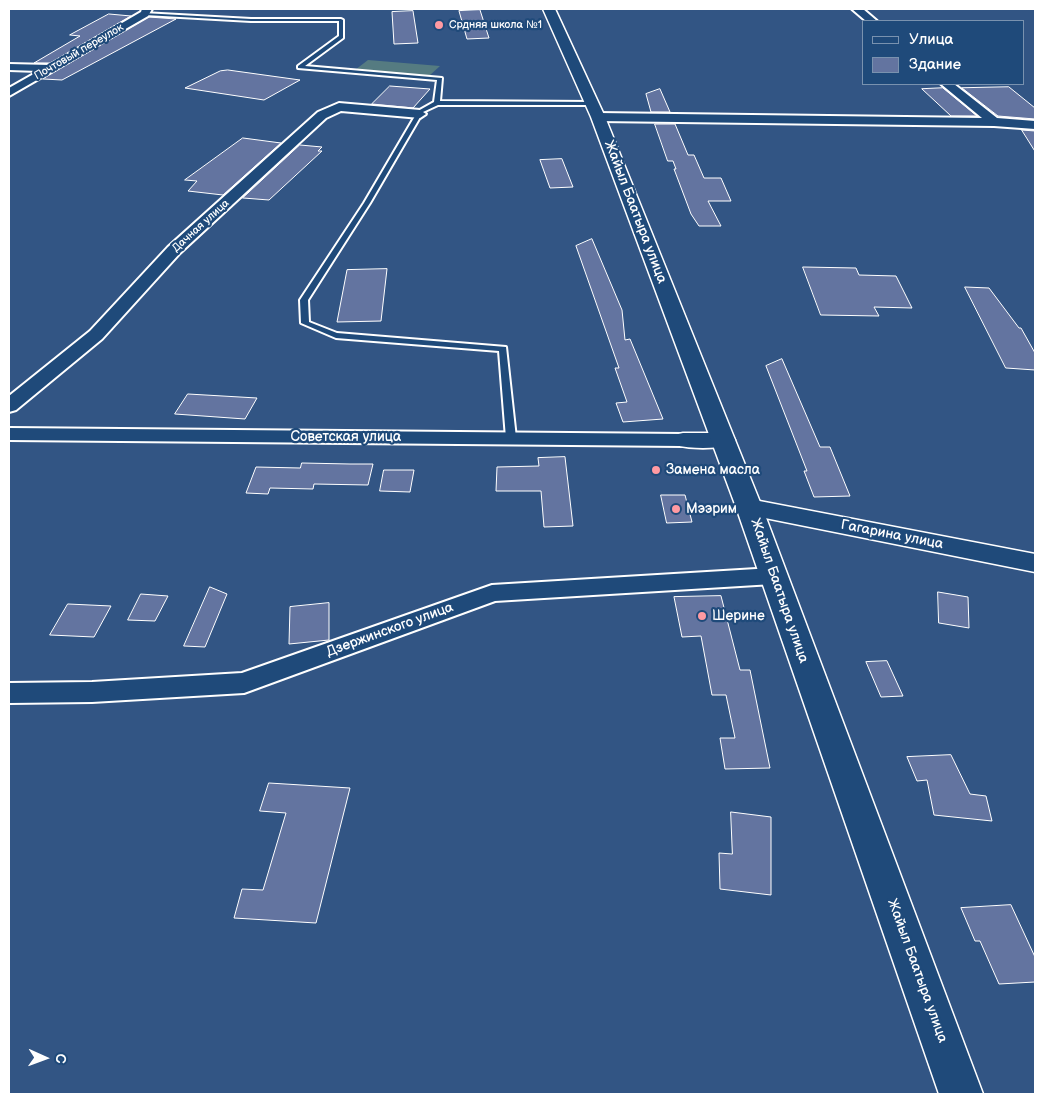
<!DOCTYPE html>
<meta charset="utf-8">
<style>
body{margin:0}
#map{position:relative;width:1044px;height:1103px;overflow:hidden;background:#325584;font-family:"Balsamiq Sans",sans-serif}
canvas{display:block}
.frame{position:absolute;inset:0;border:10px solid #fff;pointer-events:none}
.legend{position:absolute;left:862px;top:20px;width:162px;height:65px;box-sizing:border-box;background:#1f4a7a;border:1px solid #7992af;margin:0;padding:6px 9px;list-style:none;font-size:15px;color:#fff}
.legend li{display:flex;align-items:center;gap:10px;height:25px}
.legend b{width:25px;border:1px solid #7992af}
.north{position:absolute;left:20px;top:1033px;width:50px;height:50px;-webkit-text-stroke:4px #1f4a7a;paint-order:stroke;rotate:92deg;font-size:14px;font-weight:700;line-height:20px;text-align:center;color:#fff}
.north::after{content:'';display:block;margin:auto;width:18px;height:22px;background:#fff;clip-path:polygon(50% 0,100% 100%,50% 72%,0 100%)}
</style>
<div id="map">
<canvas width="1044" height="1103"></canvas>
<div class="frame"></div>
<ul class="legend">
<li><b style="height:6px;background:#1f4a7a"></b>Улица</li>
<li><b style="height:14px;background:#6374a0"></b>Здание</li>
</ul>
<div class="north">С</div>
</div>
<script>
const context = document.querySelector('canvas').getContext('2d');
context.lineJoin = 'round';
function fillPath(path, color) {
  context.fillStyle = color;
  context.fill(path, 'evenodd');
}
function stroke(path, color, width, dash) {
  context.strokeStyle = color;
  context.lineWidth = width;
  context.lineCap = dash ? 'butt' : 'round';
  context.setLineDash(dash || []);
  context.stroke(path);
}
function drawText(font, color, halo, rows, align = 'center') {
  context.font = font + ' "Balsamiq Sans",sans-serif';
  context.lineWidth = 4.5;
  context.setLineDash([]);
  context.textBaseline = 'middle';
  context.strokeStyle = halo;
  context.fillStyle = color;
  for (const [text, x, y, turn = 0] of rows) {
    context.save();
    context.translate(x, y);
    context.rotate((+turn || 0) * Math.PI / 180);
    context.textAlign = isNaN(turn) ? turn : align;
    if (halo) context.strokeText(text, 0, 0);
    context.fillText(text, 0, 0);
    context.restore();
  }
}
const green = new Path2D(`
 M368,60L440,66L429,76L355,70Z`);
const building = new Path2D(`
 M480,10L489,38L467,39L459,11Z
 M413,11L418,43L394,44L392,12Z
 M109,14L131,16L50,63H34L80,36L70,35Z
 M149,17L176,19L62,80L43,79Z
 M228,70L300,80L264,100L185,88L220,71Z
 M390,86L430,89L413,108L372,104Z
 M1009,87L1035,108V119L998,116L962,88Z
 M943,88L977,116H951L922,89Z
 M660,89L670,112H651L646,94Z
 M655,124H675L688,155H694L704,178H721L731,201H708L721,226H699L691,214L674,169H676L673,161H668Z
 M1022,130L1035,131V151Z
 M243,138L281,143L223,195L188,191L197,181L185,180Z
 M300,145L322,147L318,151H322L269,200L243,198Z
 M562,159L573,187L550,188L540,160Z
 M592,239L622,310L625,340L630,339L663,419L623,422L616,403L627,402L615,368H619L576,246Z
 M803,267L856,268L859,275L896,276L912,308L874,307L879,316L821,315Z
 M387,269L381,321L337,322L347,270Z
 M965,287L989,288L1019,328H1021L1035,353V370L1006,368Z
 M782,359L820,447H830L850,496L814,497L804,471H807L766,366Z
 M188,394L257,398L245,419L175,414Z
 M565,457L573,526L544,527L541,491H496L497,467L539,466L538,458Z
 M302,463L350,464H373L368,485L314,484L313,489L270,488L268,494L246,493L256,467L300,468Z
 M384,470H414L410,492L380,491Z
 M661,495H685L692,522L667,523Z
 M210,587L227,594L205,647L184,646Z
 M938,592L968,597L969,628L939,623Z
 M141,594L168,596L155,621L128,620Z
 M721,596L740,670H750L770,768L725,769L720,738H735L726,695H712L701,636L682,637L674,597Z
 M329,603V640L289,644L290,607Z
 M68,604L111,606L94,637L50,635Z
 M887,661L903,696L881,697L866,662Z
 M951,755L970,794L986,796L992,821L934,815L927,780L917,781L907,757Z
 M269,783L350,788L316,923L234,918L242,889L263,890L286,813L260,811Z
 M731,812L771,817V895L720,889L719,853L732,854Z
 M1011,905L1035,957V982L999,984L980,941H975L961,908Z`);
const lane = new Path2D(`
 M143,13L251,19H341L343,20V38L305,66L442,78L440,101L594,102L592,105H438L423,112L370,203L308,300L309,322L337,333L506,347L516,438L514,440H508L506,438L499,351L336,338L301,323L300,300L364,203L418,111L434,102L437,80L298,68V66L339,36V21H251L145,15Z`);
const street = new Path2D(`
 M142,9H152L148,16L9,96V88L39,71L9,70V64L50,65L141,12Z
 M852,9H863L877,21H866Z
 M941,84H954L997,118L1035,121V129L994,126L598,121L592,117L598,113L982,118Z
 M339,103L420,110L426,114L420,118L341,111L326,118L180,253L102,339L16,410L9,412V396L90,331L168,247L318,112Z
 M9,428L683,434L690,436L693,440L690,444L683,446L9,440Z
 M773,568L782,570L785,576L782,582L773,584L495,601L244,693L92,702L9,703V683L92,682L242,673L492,585Z`);
const secondary = new Path2D(`
 M683,433H723L732,435L735,440L732,445C714,449 692,449 674,445L671,440L674,435Z
 M749,499L1035,554V572L740,513L736,507L740,501Z`);
const highway = new Path2D(`
 M543,9H555L605,117L762,507L983,1094H939L736,507L591,117Z`);
const markers = [
 [439,25,5,"#ff9aa2"],
 [656,470,5,"#ff9aa2"],
 [676,509,5,"#ff9aa2"],
 [702,616,5,"#ff9aa2"]
];
const farPoinames = [
 ["Срдняя школа №1",449,25]
];
const farStreetnames = [
 ["Почтовый переулок",79,52,-30],
 ["Дачная улица",201,226,-42]
];
const streetNames = [
 ["Жайыл Баатыра улица",635,212,69],
 ["Советская улица",346,437],
 ["Гагарина улица",892,535,11],
 ["Жайыл Баатыра улица",779,591,71],
 ["Дзержинского улица",390,630,-20],
 ["Жайыл Баатыра улица",917,971,70]
];
const poiNames = [
 ["Замена масла",666,470],
 ["Мээрим",686,509],
 ["Шерине",712,616]
];
fillPath(green, '#557b81');
fillPath(building, '#6374a0');
stroke(building, '#fff', 1);
stroke(lane, '#fff', 4);
stroke(street, '#fff', 4);
stroke(secondary, '#fff', 3);
stroke(highway, '#fff', 3);
fillPath(lane, '#1f4a7a');
fillPath(street, '#1f4a7a');
fillPath(secondary, '#1f4a7a');
fillPath(highway, '#1f4a7a');
for (const [x, y, r, color] of markers) {
  const dot = new Path2D();
  dot.arc(x, y, r, 0, 2 * Math.PI);
  context.fillStyle = color;
  context.fill(dot);
  stroke(dot, '#1f4a7a', 2);
}
drawText('11px', '#fff', '#1f4a7a', farPoinames, 'left');
drawText('11px', '#fff', '#1f4a7a', farStreetnames);
drawText('14px', '#fff', '#1f4a7a', streetNames);
drawText('14px', '#fff', '#1f4a7a', poiNames, 'left');
</script>
